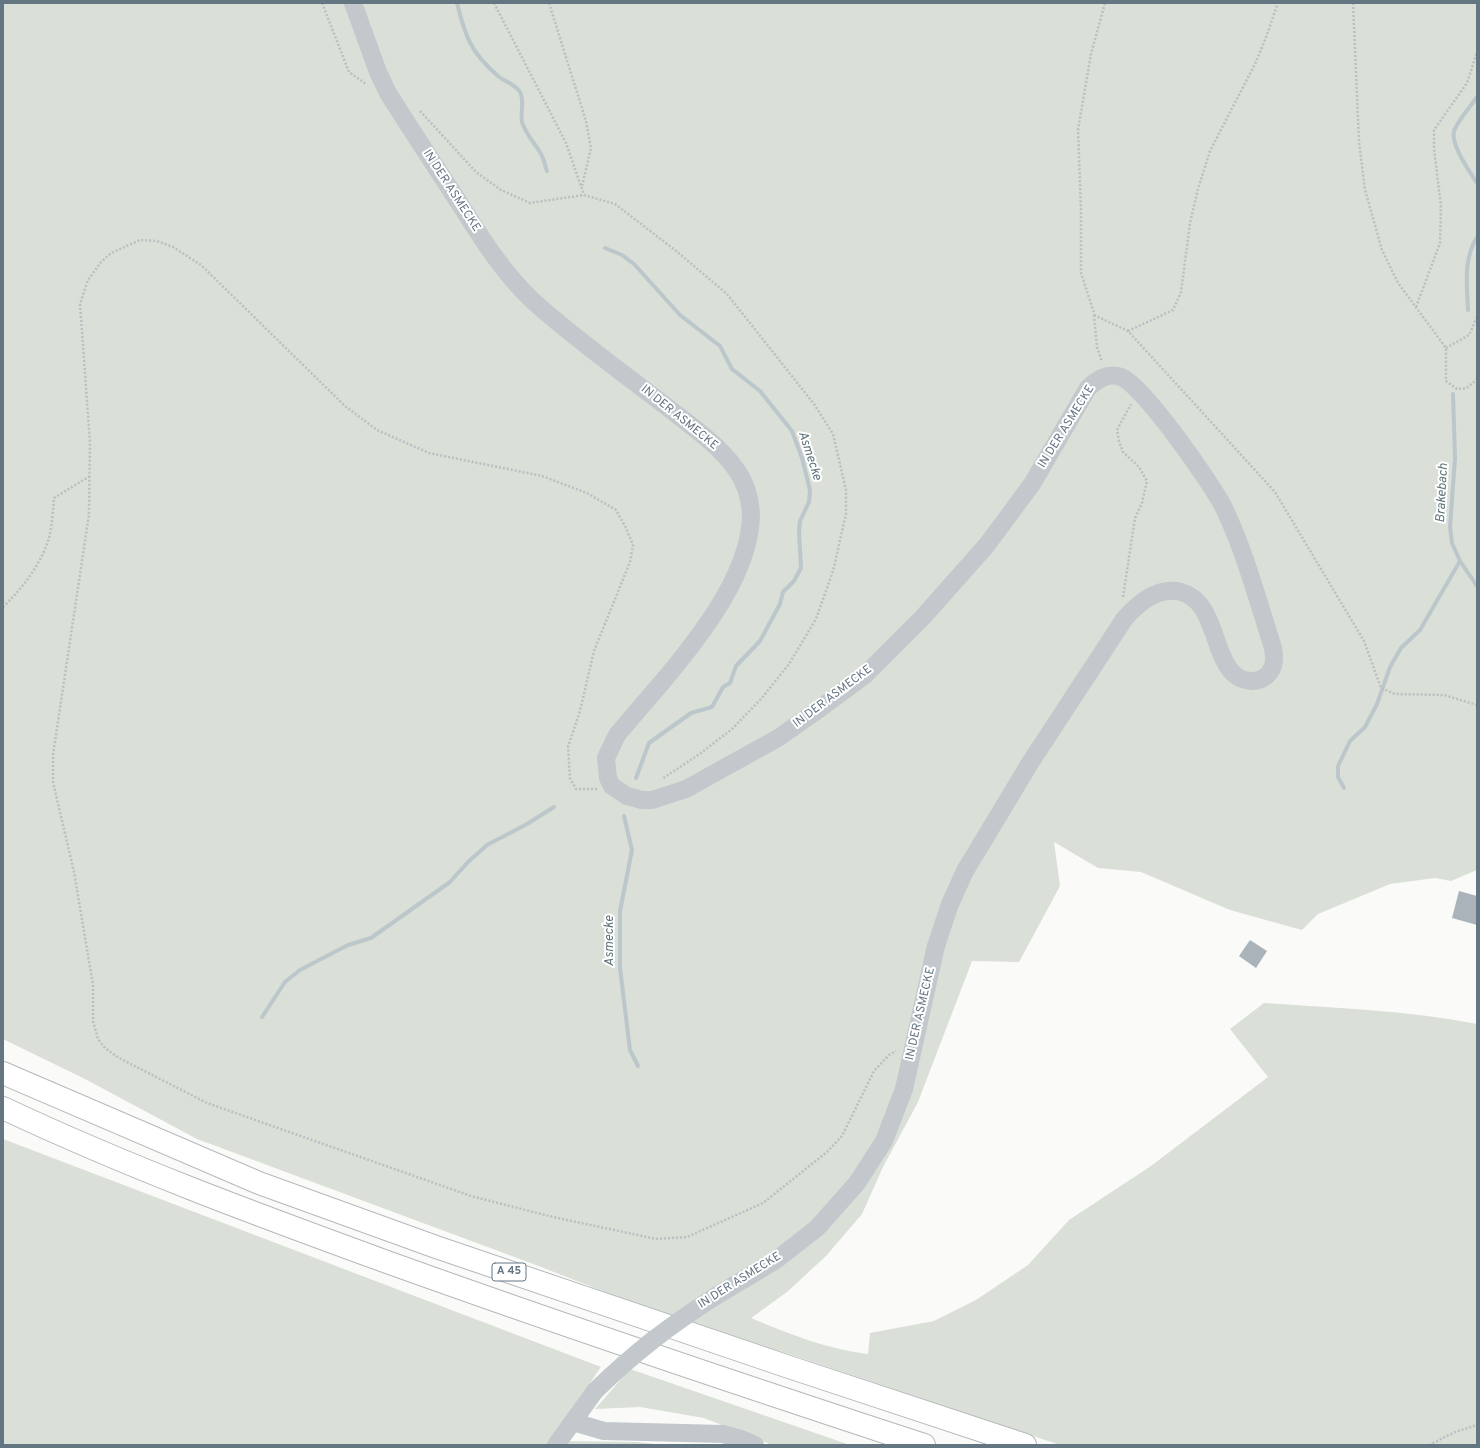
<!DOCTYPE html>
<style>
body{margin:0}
#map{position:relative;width:1480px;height:1448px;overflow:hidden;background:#fafaf8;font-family:Overpass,sans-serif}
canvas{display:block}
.frame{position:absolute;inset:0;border:4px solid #657683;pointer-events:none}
</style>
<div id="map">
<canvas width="1480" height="1448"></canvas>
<div class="frame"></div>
</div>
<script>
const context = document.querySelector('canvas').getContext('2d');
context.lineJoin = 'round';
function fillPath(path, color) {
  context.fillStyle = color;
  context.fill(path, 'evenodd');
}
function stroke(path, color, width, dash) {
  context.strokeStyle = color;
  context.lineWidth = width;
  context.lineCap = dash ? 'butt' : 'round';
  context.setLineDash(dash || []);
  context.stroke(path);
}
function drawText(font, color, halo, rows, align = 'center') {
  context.font = font + ' Overpass,sans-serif';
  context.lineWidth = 4;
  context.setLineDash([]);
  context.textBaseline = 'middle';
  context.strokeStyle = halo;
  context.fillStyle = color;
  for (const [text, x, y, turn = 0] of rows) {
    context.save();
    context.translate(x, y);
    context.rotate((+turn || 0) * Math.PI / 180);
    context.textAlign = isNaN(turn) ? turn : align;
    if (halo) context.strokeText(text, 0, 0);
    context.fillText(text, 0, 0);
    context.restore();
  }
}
const green = new Path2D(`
 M3,3H1477V870L1451,881L1435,878L1390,884L1318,914L1302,930L1230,910L1141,872L1098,868L1054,842L1060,886L1019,962L972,961L918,1102L883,1167L862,1214L826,1256L787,1292L751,1318C789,1334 827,1349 868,1354L870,1333L934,1321L976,1300L1028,1265L1069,1220L1151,1166L1268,1077L1230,1029L1264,1003C1336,1008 1405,1010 1477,1024V1445H1060L792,1355L718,1333L651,1310L536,1265L197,1139L85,1079L3,1039Z
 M3,1139L601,1367L547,1445H3Z
 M630,1369L850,1445H772L704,1418L640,1407L595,1409Z
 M563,1441L637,1442L663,1445H560Z`);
const stream = new Path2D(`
 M457,3C465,36 471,53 498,76C505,82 515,84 520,92C525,101 520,113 522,122C526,135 535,143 541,154C544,159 545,166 547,171
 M1477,97C1470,107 1458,120 1454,131C1450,144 1470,172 1477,183
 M605,248L622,255L634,264L680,315L720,346L732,369L760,391L792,431L802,458L810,490L809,502L800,521L799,532L801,568L794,581L783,592L780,604L760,641L736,666L730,683L723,687L712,707L691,713L649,743L636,778
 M1468,310C1467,285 1463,259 1477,237
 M1453,394L1455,458L1450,527L1452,543L1460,561L1477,586
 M1344,788L1338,777V766L1350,741L1365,727L1377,704L1390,667L1401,648L1420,630L1460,561
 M624,816L632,850L620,911V968L630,1050L638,1066
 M262,1017L285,982L300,970L348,945L371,938L450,882L468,862L487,845L527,824L554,807`);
const building = new Path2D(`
 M1459,891L1477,896V925L1452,918Z
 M1250,940L1267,951L1256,968L1239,956Z`);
const path = new Path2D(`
 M322,3L349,72L366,84
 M494,3L566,143L584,195
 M549,3L586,121L591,148L582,186
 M1353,3L1359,142L1365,190L1382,250L1398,283L1446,348V381L1457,389L1467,388L1477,379
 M420,111L476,172L501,190L530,203L584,195L615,204L675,250L727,294L814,404L833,434L846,490V514L833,571L816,619L789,664L761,699L732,729L701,753L662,779
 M1416,307L1440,243L1441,207L1434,149V130L1467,83L1477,52
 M1094,315L1128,331L1275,492L1364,641L1381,688L1395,694L1444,695L1477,705
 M1094,315L1097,347L1102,362
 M1095,316L1081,273V210L1078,130L1091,54L1105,3
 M1128,331L1173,310L1181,292L1190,223L1198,189L1210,151L1255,64L1265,40L1278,3
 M1446,348L1469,335L1477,317
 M1123,597L1135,518L1142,503L1147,481L1139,467L1123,452L1119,441L1117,430L1131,404
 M3,607C23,588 41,564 49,538C52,526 53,511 54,498L90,476
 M597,789H576L570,778L568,747L580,711L594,651L630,562L633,545L626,528L616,510L587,493L542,476L429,453L377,430L345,406L201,265L173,247L157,241L140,240L111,253L101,262L88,280L80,304L90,443L89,514L53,755V782L74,872L93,985V1021L98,1039L105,1048L119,1058L207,1103L332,1147L471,1196L553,1217L656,1239L687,1237L763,1203L827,1152L842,1136L874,1071L889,1055L896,1051
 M1429,1445L1455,1432L1477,1425`);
const minor = new Path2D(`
 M353,3L378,72L388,93C410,128 433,163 456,198C479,234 501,271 533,301C575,339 622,372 667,407C690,425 718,444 735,468C745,481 750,497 751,514C751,591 664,678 617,735L606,758L608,778L612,786L627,796L642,800H652L686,789L778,738L815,712L865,675L923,617L986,546L1032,484L1088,388C1097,380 1108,372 1121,377C1143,385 1212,484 1224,508C1245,552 1258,601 1273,648C1274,654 1275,660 1273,666C1266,685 1243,685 1231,671C1211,647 1215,598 1177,591C1155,588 1138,604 1125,618L1030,763L965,871L950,904L936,946L904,1089L884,1141L857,1183L817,1228L776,1260L716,1296
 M573,1422L604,1431L723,1434L741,1439L755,1445
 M556,1445L595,1391`);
const highway = new Path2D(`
 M3,1073L259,1183L436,1247L786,1366L1025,1445
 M3,1108C128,1167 258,1215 387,1262C565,1326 744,1386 924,1445`);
const minorBridge = new Path2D(`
 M595,1391C635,1352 669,1326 716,1296`);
const shields = [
 [509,1272,34]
];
const shieldNames = [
 ["A 45",509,1272]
];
const streetNames = [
 ["IN DER ASMECKE",451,191,57],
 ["IN DER ASMECKE",679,418,39],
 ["IN DER ASMECKE",1067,427,-58],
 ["IN DER ASMECKE",833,697,-37],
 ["IN DER ASMECKE",921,1014,-77],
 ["IN DER ASMECKE",740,1281,-32]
];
const waterNames = [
 ["Asmecke",809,456,72],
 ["Brakebach",1443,493,-87],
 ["Asmecke",610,941,-90]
];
fillPath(green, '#dadfd7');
stroke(stream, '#bbc7cb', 4);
fillPath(building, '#aab3b9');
stroke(highway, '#b4b9bd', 24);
stroke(path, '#bbbfc2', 2.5, [2, 2]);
stroke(minor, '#c3c8cc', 18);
stroke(highway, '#fff', 22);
stroke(minorBridge, '#c3c8cc', 18);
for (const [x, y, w] of shields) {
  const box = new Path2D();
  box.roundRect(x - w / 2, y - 9, w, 18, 3);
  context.fillStyle = '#fff';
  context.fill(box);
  stroke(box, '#657683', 1);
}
drawText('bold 11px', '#657683', null, shieldNames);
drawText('12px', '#657683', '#fff', streetNames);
drawText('italic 13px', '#60757c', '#fff', waterNames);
</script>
